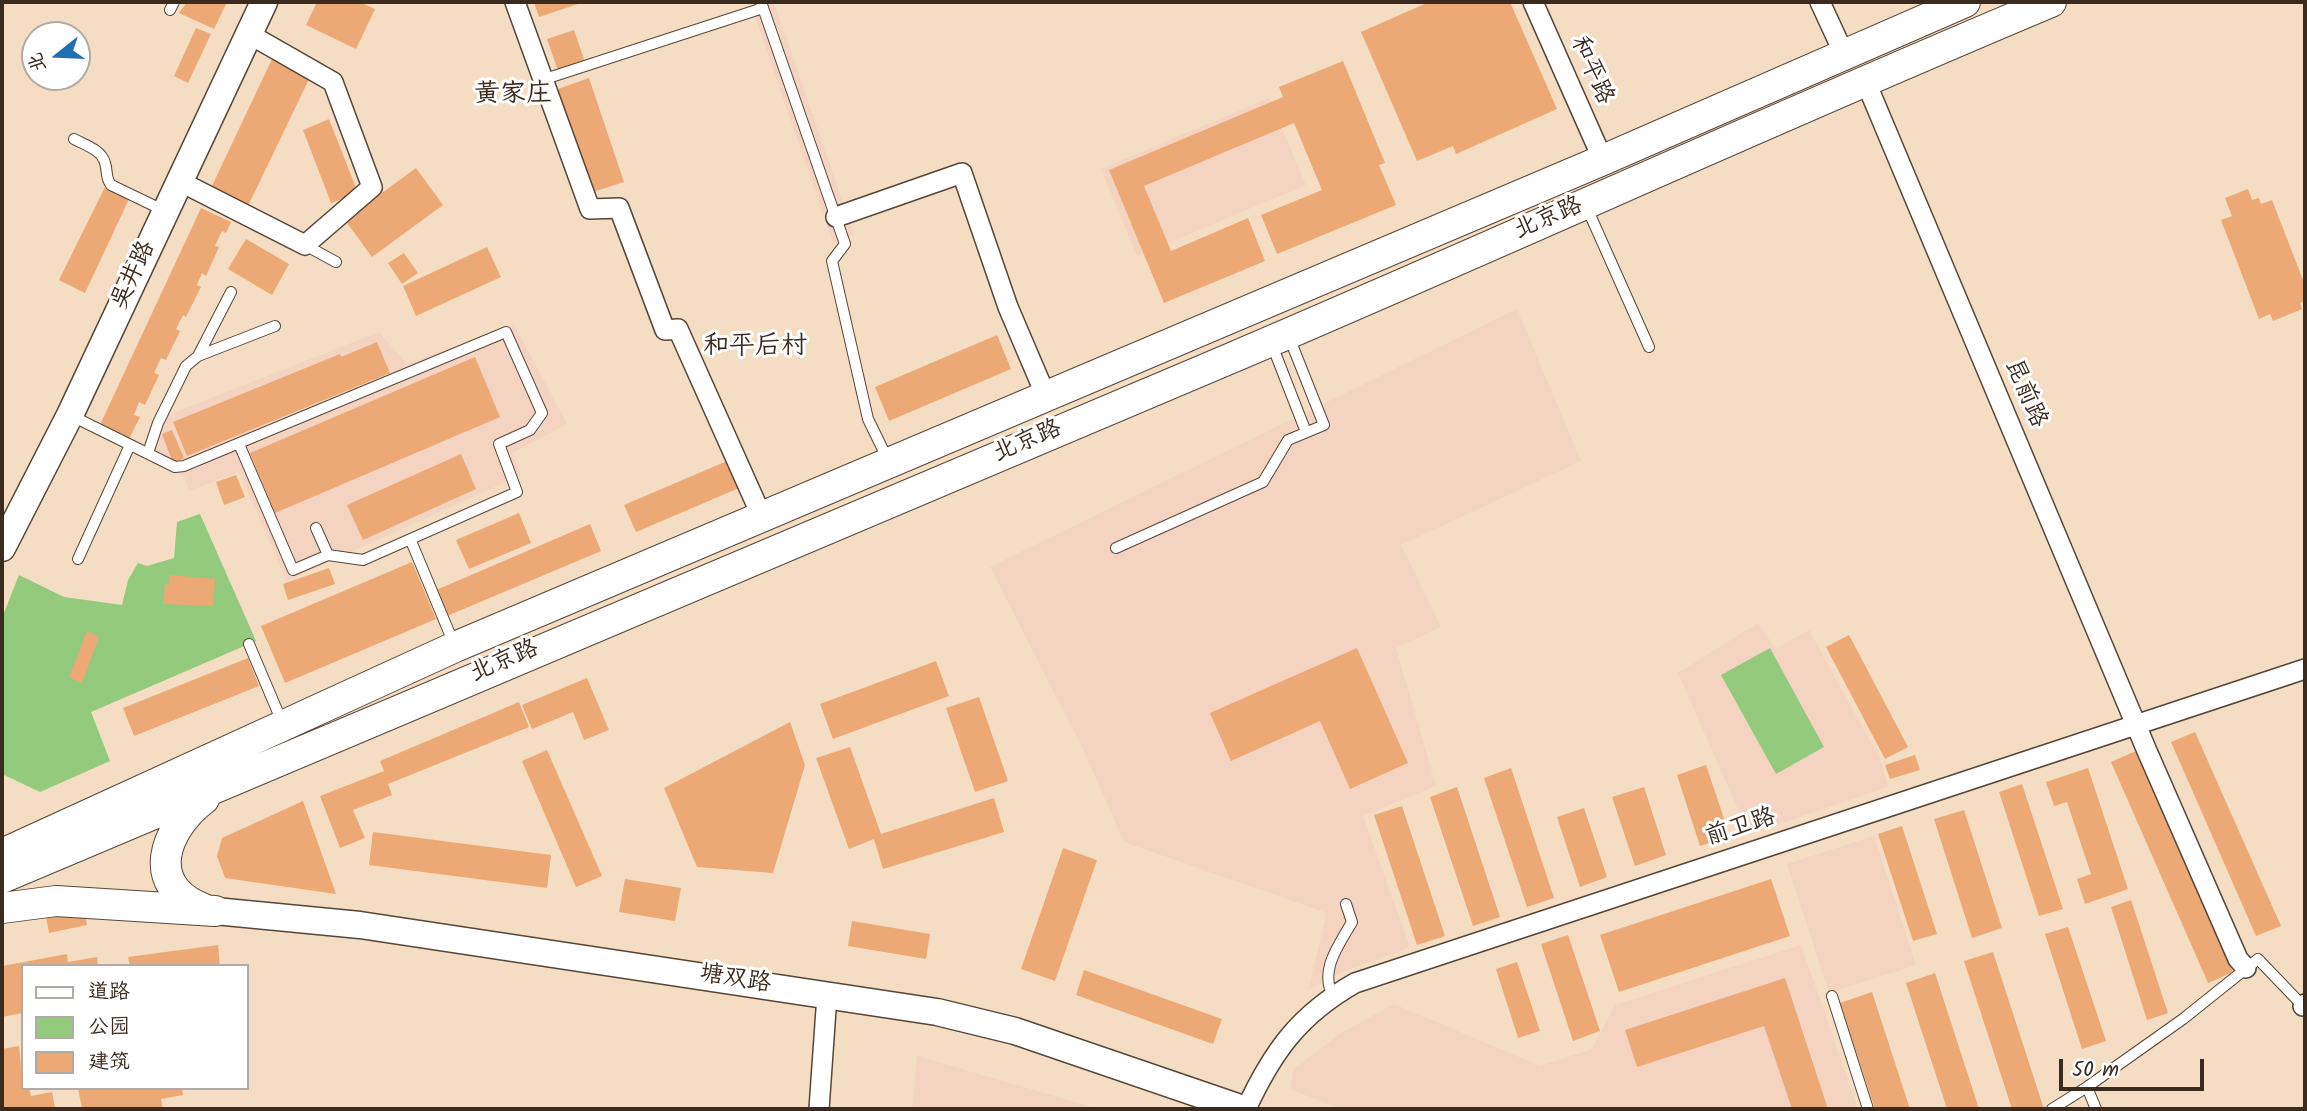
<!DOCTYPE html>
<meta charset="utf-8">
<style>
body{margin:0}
#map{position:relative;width:2307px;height:1111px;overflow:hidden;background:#f4ddc2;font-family:Kalam,"LXGW WenKai TC",sans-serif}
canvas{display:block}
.frame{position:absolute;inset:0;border:4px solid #3b2a1e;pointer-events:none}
.legend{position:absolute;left:21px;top:964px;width:228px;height:126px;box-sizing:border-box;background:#fff;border:2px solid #b1aaa5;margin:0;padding:9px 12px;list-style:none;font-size:21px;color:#3b2a1e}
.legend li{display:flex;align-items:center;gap:14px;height:35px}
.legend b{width:35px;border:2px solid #b1aaa5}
.north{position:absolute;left:21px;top:21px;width:70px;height:70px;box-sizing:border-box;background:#fff;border:2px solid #b1aaa5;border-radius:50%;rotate:252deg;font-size:19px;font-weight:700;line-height:28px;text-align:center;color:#3b2a1e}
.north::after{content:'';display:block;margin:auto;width:24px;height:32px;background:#1f6fb2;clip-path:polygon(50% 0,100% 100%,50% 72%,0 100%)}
.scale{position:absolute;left:2059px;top:1059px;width:145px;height:32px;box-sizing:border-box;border:4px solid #3b2a1e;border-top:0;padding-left:9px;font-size:21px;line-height:24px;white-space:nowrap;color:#3b2a1e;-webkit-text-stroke:5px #fff;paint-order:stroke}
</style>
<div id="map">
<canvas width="2307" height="1111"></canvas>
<div class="frame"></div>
<ul class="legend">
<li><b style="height:9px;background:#fff"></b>道路</li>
<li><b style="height:19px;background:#93ca7d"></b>公园</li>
<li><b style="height:19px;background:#eda975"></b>建筑</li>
</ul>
<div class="north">北</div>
<div class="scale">50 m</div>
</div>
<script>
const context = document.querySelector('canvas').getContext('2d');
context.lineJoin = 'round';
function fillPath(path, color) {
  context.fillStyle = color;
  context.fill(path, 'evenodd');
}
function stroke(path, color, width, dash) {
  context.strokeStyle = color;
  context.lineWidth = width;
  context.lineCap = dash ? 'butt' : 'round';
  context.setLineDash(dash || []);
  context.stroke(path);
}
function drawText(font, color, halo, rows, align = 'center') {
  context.font = font + ' Kalam,"LXGW WenKai TC",sans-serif';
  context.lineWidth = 6;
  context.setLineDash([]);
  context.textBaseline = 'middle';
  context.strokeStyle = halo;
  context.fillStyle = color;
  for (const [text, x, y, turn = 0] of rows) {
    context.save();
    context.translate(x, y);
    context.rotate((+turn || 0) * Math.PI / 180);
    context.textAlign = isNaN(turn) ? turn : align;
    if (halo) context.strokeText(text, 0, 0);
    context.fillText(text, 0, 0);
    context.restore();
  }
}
const built = new Path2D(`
 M750,2H774L854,235L833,243Z
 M1269,98L1306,185L1137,256L1101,169Z
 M1517,309L1581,461L1401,545L1441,627L1396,648L1436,786L1363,816L1410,947L1339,973L1308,990L1327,913L1124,842L1084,751L990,567Z
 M514,324L567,424L512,453L521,475L287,581L239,472L189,491L185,478L152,459L168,415L379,332L407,364Z
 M1758,623L1776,649L1809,630L1880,759L1888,787L1749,834L1678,673Z
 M1874,836L1916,965L1829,993L1787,864Z
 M1801,945L1858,1109H1341L1290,1089L1294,1069L1341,1033L1394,1004L1540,1066L1592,1049L1615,1005Z
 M917,1056L1099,1109H912Z`);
const green = new Path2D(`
 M200,514L256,641L91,712L110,761L40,792L2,774V618L19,575L64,597L122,605L128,580L138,563L147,566L174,558L177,522Z
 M1770,648L1824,747L1776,774L1721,675Z`);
const building = new Path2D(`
 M227,2L214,29L179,13L187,2Z
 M317,2H360L375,9L356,49L306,25Z
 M534,2H584L539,17Z
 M1429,2H1510L1557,109L1456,154L1453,146L1417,161L1361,32Z
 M196,28L211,34L188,83L174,76Z
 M574,30L585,62L558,71L547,39Z
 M273,57L311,75L248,206L211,188Z
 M1343,61L1385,163L1379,165L1396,205L1277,254L1261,215L1322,190L1294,123L1144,186L1171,251L1248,218L1265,261L1164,303L1109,170L1283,97L1279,87Z
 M589,78L624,182L593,192L558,89Z
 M329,119L358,193L331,203L303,130Z
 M416,168L443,205L372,257L345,220Z
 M105,187L129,199L85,293L59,280Z
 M2248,189L2252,200L2259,198L2261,204L2272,200L2305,285V301L2300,303L2302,309L2273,321L2270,314L2259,319L2221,220L2232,216L2225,198Z
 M201,208L231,222L226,233L222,231L215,246L219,247L206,276L202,273L197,285L201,287L186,317L183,315L176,329L180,331L166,360L161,358L154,373L159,375L145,405L139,402L134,415L140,417L128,441L99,427Z
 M246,239L289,264L272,295L228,269Z
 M487,247L501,277L416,316L403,286Z
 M404,253L418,273L402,284L388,263Z
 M997,335L1011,369L889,421L875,387Z
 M377,342L390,373L187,456L173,422L340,354L341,357Z
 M475,357L500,417L275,513L250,453Z
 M172,430L184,458L173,463L162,434Z
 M461,454L476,489L363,540L347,505Z
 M727,461L739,488L636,532L624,505Z
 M236,475L245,497L224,505L216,482Z
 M519,513L531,543L469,569L456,540Z
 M590,524L601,551L447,616L436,590Z
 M412,562L436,619L285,683L261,626Z
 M329,568L335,584L288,600L283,584Z
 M170,575L215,579L213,606L163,604L165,584H169Z
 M87,631L99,637L82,683L69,677Z
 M1849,635L1908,747L1885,759L1826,647Z
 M1357,648L1408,763L1350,789L1320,721L1231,761L1210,713Z
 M248,658L259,686L134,736L123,708Z
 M936,661L949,696L833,739L820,704Z
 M587,678L609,730L584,740L573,712L532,729L522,705Z
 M979,697L1008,781L975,792L946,708Z
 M519,702L529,727L388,784L392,795L353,810L365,838L340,848L320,796L384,771L380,761Z
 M790,722L805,765L773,873L697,867L664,788Z
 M2195,732L2281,926L2256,936L2171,742Z
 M850,747L881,834L994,798L1004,832L883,869L874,839L849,849L816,758Z
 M547,750L602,876L576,887L522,761Z
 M2136,751L2233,972L2208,983L2111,762Z
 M1915,755L1920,770L1890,779L1885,765Z
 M1706,765L1730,836L1700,846L1677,775Z
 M1511,768L1554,898L1527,907L1484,778Z
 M2088,768L2128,889L2085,904L2077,879L2091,874L2067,802L2054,806L2046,782Z
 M2022,784L2063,909L2039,916L1999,792Z
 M1457,787L1500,917L1473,926L1430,797Z
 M1644,787L1666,855L1635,866L1612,797Z
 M303,801L336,894L225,878L217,856L222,838Z
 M1402,806L1445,936L1417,945L1374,815Z
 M1584,808L1607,877L1580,887L1557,817Z
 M1964,810L2002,928L1972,938L1934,819Z
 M1902,826L1937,934L1913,941L1878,834Z
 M373,832L551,855L547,888L369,865Z
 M1063,848L1097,860L1055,981L1021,969Z
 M625,879L681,888L675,921L619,912Z
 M1771,879L1790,936L1619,992L1600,935Z
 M2131,900L2168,1013L2147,1020L2111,907Z
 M84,909L87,925L49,933L46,917Z
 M852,921L930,934L926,959L848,946Z
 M2068,927L2106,1041L2082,1049L2045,934Z
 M1568,935L1600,1031L1573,1041L1541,944Z
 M218,945L220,966H130L128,957Z
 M1993,952L2044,1109H2012L1964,961Z
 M67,954L68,962L97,957L98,966H23V1013L2,1017V966Z
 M1517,962L1540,1031L1518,1038L1496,969Z
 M1084,970L1222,1019L1213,1044L1076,995Z
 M1935,973L1979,1109H1947L1906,983Z
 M1785,978L1828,1109H1792L1764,1026L1637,1067L1625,1030Z
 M1872,992L1910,1109H1875L1840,1003Z
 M19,1046L23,1088H29L31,1096L52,1092L55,1109H2V1049Z
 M78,1088H182L183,1095L161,1099L163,1109H82Z`);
const lane = new Path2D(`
 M761,2L845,244L832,261L868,419L888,460
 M170,10L174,2
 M545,79L763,8
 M74,139C85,145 102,150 105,163C108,172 105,177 111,185L165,211
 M1587,208L1649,347
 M305,245L336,262
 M1272,345L1306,432
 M198,356L275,326
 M70,415L175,467L184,466L506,332L542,413L530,430L499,444L517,492L363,560L328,555L293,570L239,444
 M148,453L158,423L186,366L198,356L231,292
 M316,528L328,555
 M411,541L454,644
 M1116,548L1263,482L1288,440L1324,425L1289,337
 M78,559L130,445
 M249,644L282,722
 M1333,996C1319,970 1339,945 1352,922L1346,904
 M1832,996L1868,1109
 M2052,1109L2087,1087
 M2096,1109L2087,1087L2183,1019L2258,959L2303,1006`);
const street = new Path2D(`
 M515,2L590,209L619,208L665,330L678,329L762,517
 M1533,2L1603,160
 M1820,2L1844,54
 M1865,80L2147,751L2238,959L2246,968
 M179,181L305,245L372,187L333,82L249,34
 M836,217L962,173L1008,307L1046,396
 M2303,1006L2305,1004
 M819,1109L827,995
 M1246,1109C1273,1051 1299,1015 1355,983L2305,669`);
const secondary = new Path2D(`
 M2,548L70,415L264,2
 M215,911L360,925L937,1012L1015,1031L1243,1109`);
const primary = new Path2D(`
 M2,854L455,647L1603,160L1965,2
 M2,878C411,705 821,533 1229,359C1504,242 1776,117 2051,2
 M2,908L56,901L215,911
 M204,909C143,886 164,829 204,799`);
const streetNames = [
 ["和平路",1590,71,66],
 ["北京路",1549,220,-23],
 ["吴井路",135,276,-65],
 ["昆前路",2024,394,67],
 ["北京路",1028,443,-23],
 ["北京路",505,663,-23],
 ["前卫路",1741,829,-18],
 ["塘双路",735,981,9]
];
const neighbourhoodNames = [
 ["黄家庄",513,97],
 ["和平后村",755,349]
];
fillPath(built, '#f4d3c1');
fillPath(green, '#93ca7d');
fillPath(building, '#eda975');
stroke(lane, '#574537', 12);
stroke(street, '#574537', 22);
stroke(secondary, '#574537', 29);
stroke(primary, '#574537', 32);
stroke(lane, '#fff', 10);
stroke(street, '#fff', 19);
stroke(secondary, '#fff', 26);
stroke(primary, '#fff', 30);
drawText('24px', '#3b2a1e', '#fff', streetNames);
drawText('26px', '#3b2a1e', '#fff', neighbourhoodNames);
</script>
